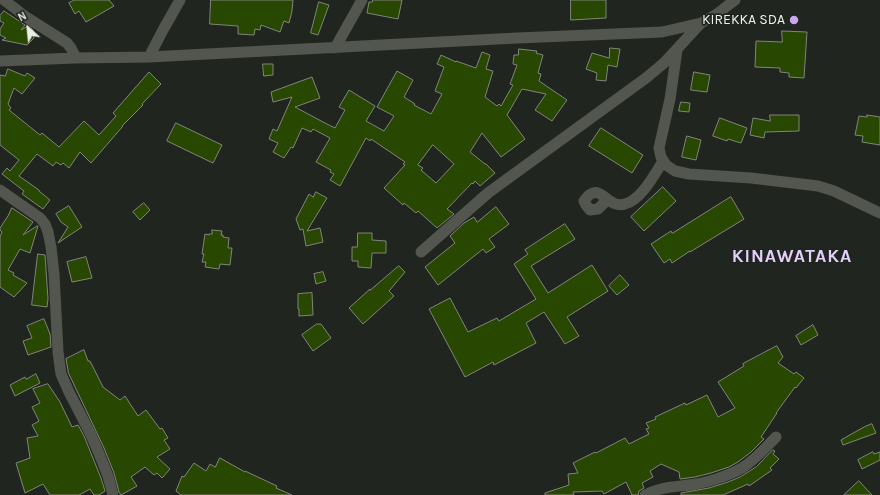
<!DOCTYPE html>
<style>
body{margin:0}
#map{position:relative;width:880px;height:495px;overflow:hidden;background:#21251f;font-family:Karla,sans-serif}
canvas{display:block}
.north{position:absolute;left:8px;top:8px;width:40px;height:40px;-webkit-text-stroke:3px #21251f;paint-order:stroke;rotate:333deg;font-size:11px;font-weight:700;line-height:16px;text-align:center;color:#ebeee9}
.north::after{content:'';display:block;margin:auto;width:14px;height:18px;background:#ebeee9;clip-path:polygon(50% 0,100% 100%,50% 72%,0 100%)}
</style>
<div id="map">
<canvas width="880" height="495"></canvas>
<div class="north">N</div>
</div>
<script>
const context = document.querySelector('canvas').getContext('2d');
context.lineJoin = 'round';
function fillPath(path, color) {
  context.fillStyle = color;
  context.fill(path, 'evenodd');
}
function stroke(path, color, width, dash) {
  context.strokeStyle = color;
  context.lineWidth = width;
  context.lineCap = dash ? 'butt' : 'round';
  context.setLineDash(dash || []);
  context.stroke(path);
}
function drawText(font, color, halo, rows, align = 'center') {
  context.font = font + ' Karla,sans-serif';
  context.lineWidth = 3.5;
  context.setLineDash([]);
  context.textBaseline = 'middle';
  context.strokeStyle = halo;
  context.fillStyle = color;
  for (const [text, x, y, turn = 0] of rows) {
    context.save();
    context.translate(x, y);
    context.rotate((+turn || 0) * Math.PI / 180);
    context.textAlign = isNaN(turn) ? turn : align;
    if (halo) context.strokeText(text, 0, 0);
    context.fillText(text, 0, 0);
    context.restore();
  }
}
const building = new Path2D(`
 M75,0H109L114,6L86,22L79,11L75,14L69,3Z
 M211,0H293L292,11L289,23L284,21L280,32L261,25L260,30L255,29L254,35L238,34V26L210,24Z
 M373,0H402L398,19L367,13L369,2H372Z
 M571,0H606V18L571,20Z
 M319,2L329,5L318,35L311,33Z
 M4,11L25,25L21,30L28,26L33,30L34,38L27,45L2,40L6,38L0,35V29L4,23L0,21V16Z
 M782,31L807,32L804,78L789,77V73L780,72V68L755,67L756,41L782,42Z
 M610,48L620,49L617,67L608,65L606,81L596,80L597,73L586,69L592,53L609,58Z
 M519,49L537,51L536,53L543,55L538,73L541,74L539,81L567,100L552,121L535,110L546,94L522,89L507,115L525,139L501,157L482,133L470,152L485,164H486L495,173L480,186L475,181L473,184L472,183L447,209L454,214L437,228L418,211L416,213L404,203L403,205L384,188L405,165L403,164L405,162L371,139L370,141L366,138L340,186L330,180L334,174L330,172L331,170L316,162L330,138L313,129L311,132L302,128L293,148L291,147L284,158L273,152L278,143L269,139L273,129L277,131L292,97L273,102L271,92L312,77L320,98L295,107L323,122L335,128L345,110L339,107L349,90L375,106L366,121L384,131L394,116L377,107L397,71L413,80L404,97L415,104L414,105L431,114L442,94L435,91L444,67L437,64L441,55L456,62V61L476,68L482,52L490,55L486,69L493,71L485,97L497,106L499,104L501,106L513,85L510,84L517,65L513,64L514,55H518ZM433,145L454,164L436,183L421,170L423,168L418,165Z
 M263,64H273V75L264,76Z
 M8,69L25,76L27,73L35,78L22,94L14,88L8,104L11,108L9,110L40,135L42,133L59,147L84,121L99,135L116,116L113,113L149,72L161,84L142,104L143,105L122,126H123L91,163L80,152L69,168L63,163L61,165L56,162L53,166L37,154L19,176L39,190V191L50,200L43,209L22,194L24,191L2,174L7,168L10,171L19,160L0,145V75L5,76Z
 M694,72L710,75L707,92L691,90Z
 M681,102L690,103L689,112L679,111Z
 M770,115H799V131L765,132L764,138L750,135L753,118L770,121Z
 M867,115L880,117V145L862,142L863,136L855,135L859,116L867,117Z
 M720,118L747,128L741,143L728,139L727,141L713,136Z
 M176,123L222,145L213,163L167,141Z
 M601,128L643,155L632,173L589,146Z
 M687,136L701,140L696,160L682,157Z
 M663,187L676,201L644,231L631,217Z
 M316,192L327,198L307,231L320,228L323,242L306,246L303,229L300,230L296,219L309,194L313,197Z
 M731,197L744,219L690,252V251L672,263L670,259L664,263L651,244L671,231L672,233Z
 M144,203L150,210L140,220L133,212Z
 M69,206L82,227L58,243L68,227L61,222L56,214Z
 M496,207L509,224L489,239L495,247L486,253L483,249L438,285L425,267L455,243L450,236L464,223L474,217L477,222Z
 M12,208L33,222L23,235L37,226H38L30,253L20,249L8,270L14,273L13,275L27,283L14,297L0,287V237L2,232L0,230V228L8,216Z
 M565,224L575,239L531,266L548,293L592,265L608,291L567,317L579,336L565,344L544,312L526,323L536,343L494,365L493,362L465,377L429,309L450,298L468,332L497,318L499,321L536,299L514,264L528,254L525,250Z
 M212,230L222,231L221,235H223V237L229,238L228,248H232L230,265L220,264L219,269L205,267L206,262H202L204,254H202L205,234L209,235V234H212Z
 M358,233H372V240L386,241V253H372L371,268L358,267V261H352V247H357Z
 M38,254L45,255L48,299L47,307L32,305Z
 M86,257L92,278L72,282L67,262Z
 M399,266L405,272L389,291L394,296L363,324L349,308L370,289V290Z
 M323,272L326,281L316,284L314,274Z
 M620,275L629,285L617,295L609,286Z
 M312,293L313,315L299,316V309H298V294Z
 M44,319L50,334L51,347L28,355L23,341L32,338L27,326Z
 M317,324H321L331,338L313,351L302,335Z
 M813,325L818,335L801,345L796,336Z
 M777,346L783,357L778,363L794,374L796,372L804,378L796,388L795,387L776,413H777L761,437L764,439L751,452L738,462L729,467L711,473L695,477L680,479L679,472L661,464L650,471L653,477L642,483L644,488L639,491L638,495H632L626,482L604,494L602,491L573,492L574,495H545V493L569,485L568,474L578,473L573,463L595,452L596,453L625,438L629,444L649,434L646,429L649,428L646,423L656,419L655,417L685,403L686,405L707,395L718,417L735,408L718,382L744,366L743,364Z
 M84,350L88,361H90L103,387L120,400L125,396L138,416L146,410L160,429L162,428L168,438L164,440L170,449L157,457L170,469L162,478L157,473L154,475L145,467L131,477L137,486L121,495L119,492L114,473L104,448L68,372V370L66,359Z
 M36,374L40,383L15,396L10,385L25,377L26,379Z
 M48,384L60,402L72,427L78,425L84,436L101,478L105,491L99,495H94L90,489L79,495H50L43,484L25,493L16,463L30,458L27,438L38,436L32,425L39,421L32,407L40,403L33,389Z
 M872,424L876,433L843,445L841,440L864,427Z
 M773,450L775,451L773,454L779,459L770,468L772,470L749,486L748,484L723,495H681V493L709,488L728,482L740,477L756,467Z
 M873,452L874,454L880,452V460L862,469L858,460Z
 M220,458L245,472V471L277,486L276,488L292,495H181L176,491L182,476L184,477L194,463L206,471L210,464L215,467Z
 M859,481L872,495H844Z`);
const street = new Path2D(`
 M4,0L26,17L67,43L71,48L76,58
 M335,48L362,0
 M677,50L670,99L659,148L661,157L666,165L675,171L689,174L751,178L818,186L834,191L880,213
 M149,57L163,30L180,0
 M0,61L76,58L149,57L517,38L662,32L701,23L717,14L735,0
 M0,190L40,218L45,224L48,232L51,247L54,274L58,352L61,374L69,392L90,433L98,451L108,476L113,495
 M607,200L598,209L590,210L586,205L584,201C600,178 606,210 625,204C641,200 655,174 663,161
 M421,252L488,193L646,78L664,63L700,24
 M645,495C661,486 678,487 696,484C709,482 730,475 742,468C755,460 765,448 776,437`);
const markers = [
 [794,20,5,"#c9a5ee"]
];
const poiNames = [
 ["KIREKKA SDA",785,20]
];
const districtNames = [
 ["KINAWATAKA",792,257]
];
fillPath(building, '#284700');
stroke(building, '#80857d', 1);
stroke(street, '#52564e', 11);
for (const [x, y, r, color] of markers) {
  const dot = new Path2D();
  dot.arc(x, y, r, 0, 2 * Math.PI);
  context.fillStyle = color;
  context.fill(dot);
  stroke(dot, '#21251f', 1.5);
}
drawText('14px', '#ebeee9', '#21251f', poiNames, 'right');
context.letterSpacing = '1px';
drawText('bold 18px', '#e3cff9', '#21251f', districtNames);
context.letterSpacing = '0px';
</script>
